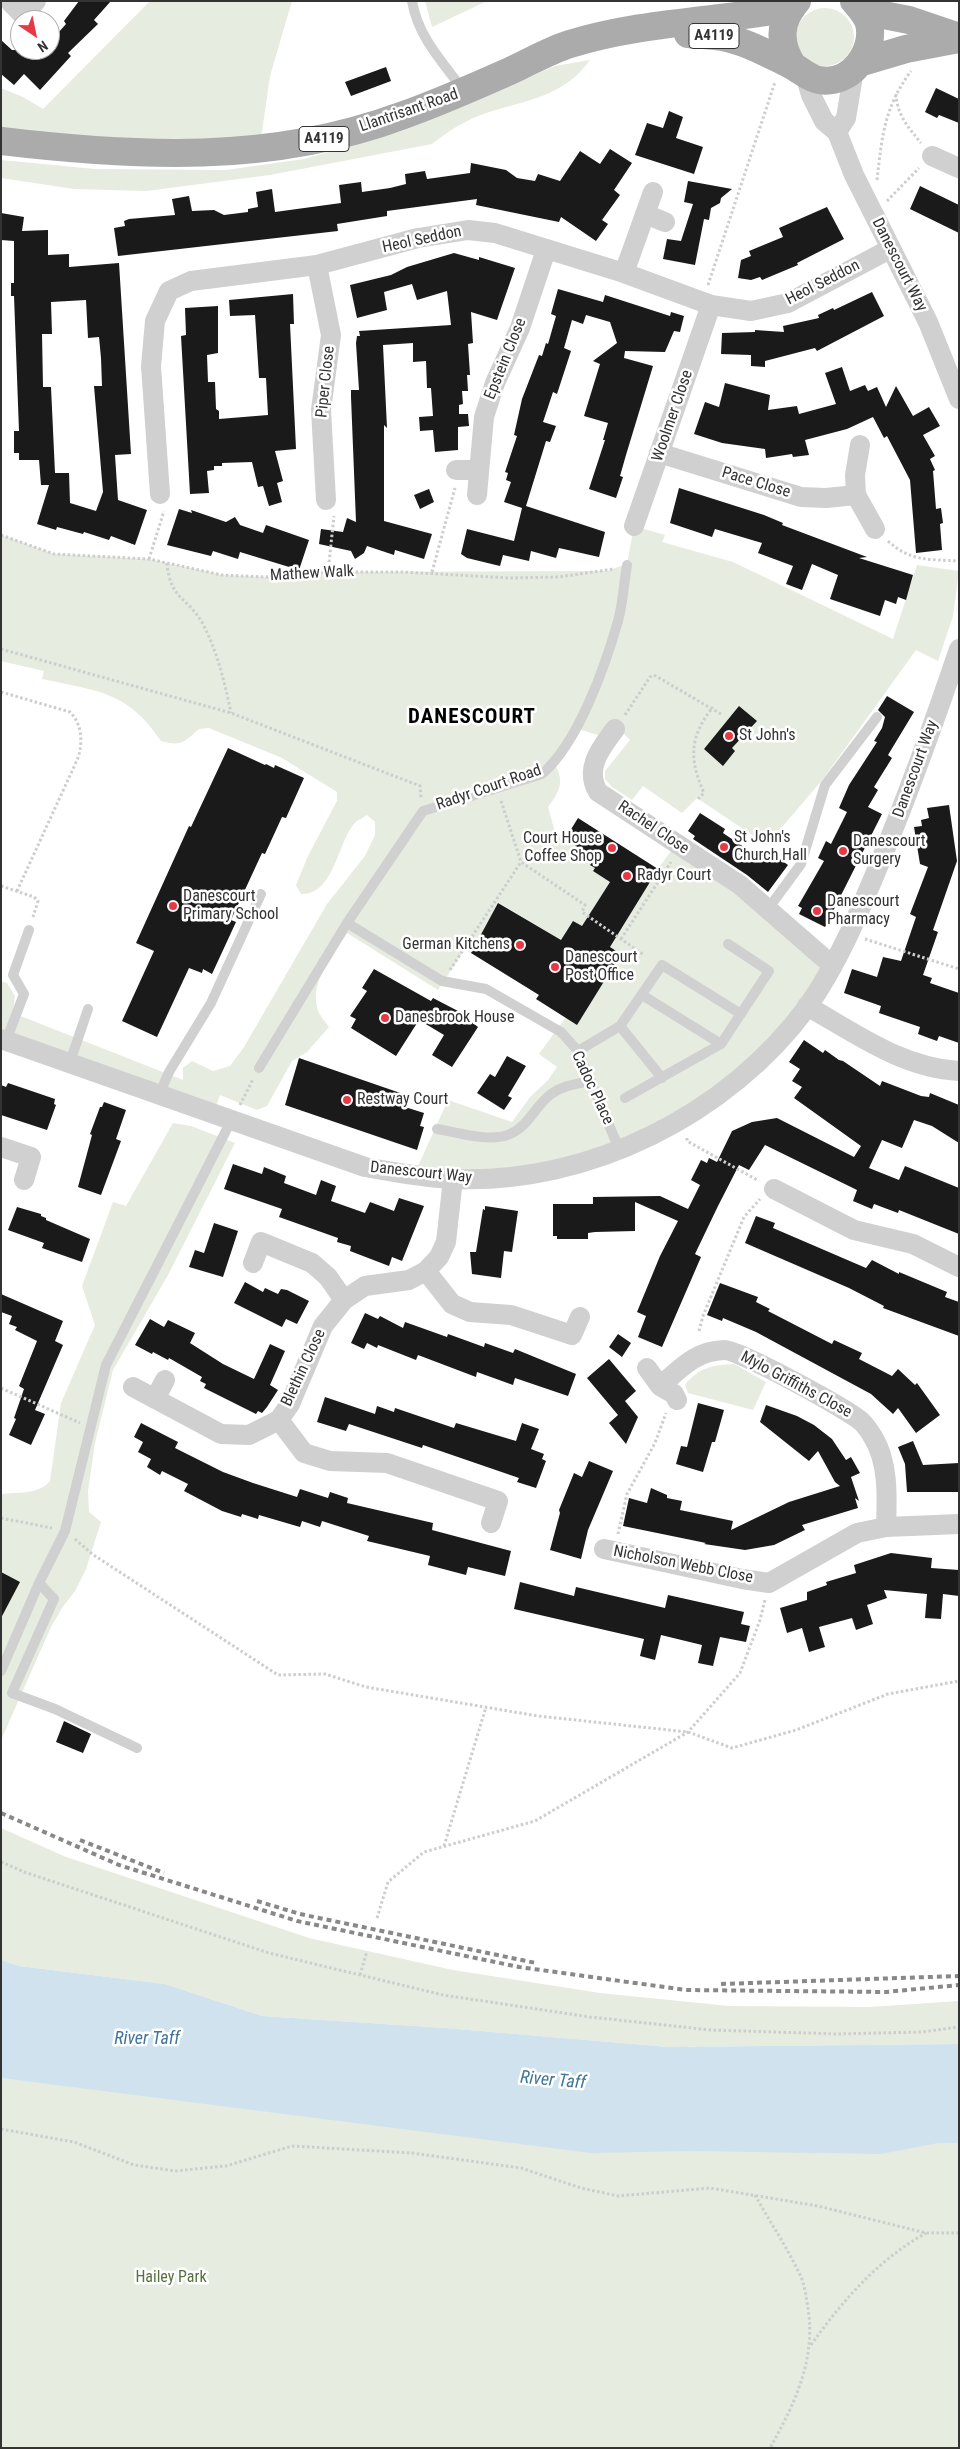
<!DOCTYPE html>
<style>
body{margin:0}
#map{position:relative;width:960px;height:2449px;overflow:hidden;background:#fff;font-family:"Roboto Condensed",sans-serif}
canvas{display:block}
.frame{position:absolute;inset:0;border:2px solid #333;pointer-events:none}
.north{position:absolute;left:10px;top:10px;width:50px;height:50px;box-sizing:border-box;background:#fff;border:1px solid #adadad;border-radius:50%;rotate:146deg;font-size:14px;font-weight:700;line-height:20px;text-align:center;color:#333}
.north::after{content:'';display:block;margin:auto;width:18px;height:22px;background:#e63946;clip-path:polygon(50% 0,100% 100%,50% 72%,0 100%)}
</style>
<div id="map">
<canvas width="960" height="2449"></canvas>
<div class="frame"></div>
<div class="north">N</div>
</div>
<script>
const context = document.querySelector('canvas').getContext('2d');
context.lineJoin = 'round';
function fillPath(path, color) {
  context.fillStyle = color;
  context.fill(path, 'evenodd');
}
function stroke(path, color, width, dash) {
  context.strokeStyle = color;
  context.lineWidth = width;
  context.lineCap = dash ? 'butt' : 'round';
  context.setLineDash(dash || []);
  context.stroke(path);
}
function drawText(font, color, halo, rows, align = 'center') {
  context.font = font + ' "Roboto Condensed",sans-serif';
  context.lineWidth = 5;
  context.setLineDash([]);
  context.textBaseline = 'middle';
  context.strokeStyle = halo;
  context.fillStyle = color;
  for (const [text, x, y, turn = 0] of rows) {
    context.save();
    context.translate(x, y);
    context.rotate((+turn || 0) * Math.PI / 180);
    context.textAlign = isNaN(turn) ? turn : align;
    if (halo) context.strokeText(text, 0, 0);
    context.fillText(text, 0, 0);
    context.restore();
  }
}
const green = new Path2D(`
 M150,1H292L270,76L261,139C175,142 87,141 1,131V88L23,97L43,109Z
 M425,1H487L432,27Z
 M796 37a29 29 0 1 1 58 0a29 29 0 1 1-58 0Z
 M590,60C564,97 526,100 486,113C466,120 448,131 432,144L270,175L146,191L74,189L1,178V160L95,169L226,170L304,159L405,130L555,66Z
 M634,526L665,535L662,542L733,562L893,639L917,565L959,571L953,616L938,661L916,650L823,779L767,845L697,798L682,813L643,786L632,800L612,787L605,779V771L630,740L622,732L608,727L598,735L571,727L554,763C565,780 560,792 548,807L555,832L595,858L591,865L595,868L593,871L610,882L592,910L622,928L658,869L676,844L833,966L728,1087L582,1165L414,1175L448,1100L512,1122L530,1097L548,1080L557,1067L539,1054L566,1017L577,1024L621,954L573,921L561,940L499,903L471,953L464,950L438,990L347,933C333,955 311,979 317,1007C318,1014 325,1021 329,1027L307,1052L292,1061L267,1106L257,1110L220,1095L213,1114L1,1039V981L7,983L15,996L13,1013L183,1080V1068L192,1061L213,1071L230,1066L244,1047L327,904L365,856L375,835V822L367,815C363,818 357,820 354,824C337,844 334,895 301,894L296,885L308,856L337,801V792L282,758L209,728L199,729C184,742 181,747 161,741C128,691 97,691 42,679L44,671L1,661V535L54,554L149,559L222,575L265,577L328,572L607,571L627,564Z
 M173,1123L191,1126L235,1143L168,1275L113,1370L95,1443L88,1491L89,1512L101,1522L86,1569L75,1591L62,1608L51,1627L1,1740V1494C18,1492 38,1495 50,1481L61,1403L95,1325L82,1286L113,1202L126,1206Z
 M734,1364L766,1382L753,1410L688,1393L685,1385C699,1367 713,1365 734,1364Z
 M1,1828L66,1857L309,1938L453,1970L600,1993L729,2006L869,2007L959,2001V2044L669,2047L445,2028L262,2016L165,1984L19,1966L1,1960Z
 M1,2078L108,2090L959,2140V2448H1Z`);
const water = new Path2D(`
 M1,1960L19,1966L165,1984L262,2016L445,2028L669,2047L959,2044V2143H938L881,2154L692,2151L591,2153L1,2078Z`);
const building = new Path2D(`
 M79,1H111L94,20L98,24L68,53L71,56L40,90L24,74L14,85L1,74V40L12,50H50V42L66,24L64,21Z
 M386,67L391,81L351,96L345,82Z
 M936,88L959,99V123L939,115L937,118L925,112Z
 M669,111L683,117L676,138L703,147L694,174L635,155L647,123L663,128Z
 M610,149L632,163L614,190L620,195L602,220L608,224L596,241L561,217L559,222L476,205L477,199L387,211V216L337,224L338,231L118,256L114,228L125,226L124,221L129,219L175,215L172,199L189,196L192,211L214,210L224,215L248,212V209L258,207L256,192L272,189L275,212L341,203L339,185L361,182L362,192L390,188L406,184L405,174L425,171L427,179L470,173L471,163L506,170L517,178L535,181L538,174L560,181L580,151L600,164Z
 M688,181L732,189L721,198L720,203L711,208L709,220L704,219L695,265L663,259L667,239L681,241L693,204L684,202Z
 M920,186L959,205V233L910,209Z
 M827,207L844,239L797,263L798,265L762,280L760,277L751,280L738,278L741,260L751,256L749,251L783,237L779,228Z
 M1,213L24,217L22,231L48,230V255L69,254V267L119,263L131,454L115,455L118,500L147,510L135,545L111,536L109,540L84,532L83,534L57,527L56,530L37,524L49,485H41L39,460H19V453H14V431H19L14,296H11V283H14V241L1,240ZM86,300L88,338L99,337L101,358L102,386H94L103,492L96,511L70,503L69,473H55L51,387H43L42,334H52L51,302Z
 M454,253L479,260V257L515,268L497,320L471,312L473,343L468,344L470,375H467L468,391H462L463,404L459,405V414H468L469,426L458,427V450L435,452L433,430L420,431L419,417L433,416L431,388H427L426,361L413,362V343L383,345L387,428L384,425V521L432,534L424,559L395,550L394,555L367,546L364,553L355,559L351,551L319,544L321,529L343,532L347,518L356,522L351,397V390H359L356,343L357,336H360L359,331L451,325L447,291L417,300L412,284L384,292L387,310L357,318L350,285L391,275L407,267Z
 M558,289L603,302L605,295L670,316L671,312L684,316L680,332L674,331L665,352L625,351L624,358L653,366L626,455L620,476L623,477L616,498L589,489L605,440H603L608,423L584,416L600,364L593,361L617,343L610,322L586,315L583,324L572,320L564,348L571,351L557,394L553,392L543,422L556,426L550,442L546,441L526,506L605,532L599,557L559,548L556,558L531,551L529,561L503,555L500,566L467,558L461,554L467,529L514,541L522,508L504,502L511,482L506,480L508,473L505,472L517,436L514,435L522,399L539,355L542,356L546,343L548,344L556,316L551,314Z
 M872,292L884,316L817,351L815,348L765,361V367L751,366V355L721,354L722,333L755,332V330L784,332L783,326L819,318L818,315L833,308L834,310Z
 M293,294L294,324H290L296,449L275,451L283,481L277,483L282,502L269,506L263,486L258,487L252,462L222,463V466H214V470L207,471L209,493L190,494L181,336L186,335L185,308L218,306V353L207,355L208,382H215L216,409L219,411V419L268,415L266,378H259L255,315L230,316L229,300Z
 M842,367L850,391L865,385L868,391L877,387L886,407L896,386L913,416L929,407L940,426L923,435L935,456L930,459L935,470L933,471L936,509L941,508L943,523L940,524L942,550L916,553L910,480L887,436L884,438L873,417L847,429L805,440L809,455L793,457L792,454L766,458L765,449L722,443L694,434L705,402L719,407L725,383L770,395L768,410L797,406L799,414L836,404L825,373Z
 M679,488L764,515L783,523L782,525L867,557L859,558L913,575L906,600L898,597L896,604L885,600L880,616L830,599L838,575L812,564L802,590L786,584L793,566L758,553L762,543L715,529L712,537L670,523Z
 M429,489L434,502L420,509L414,495Z
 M179,509L192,513L191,510L226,522L235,517L240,525L263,533L266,525L309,540L299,570L240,552L238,559L213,551L211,556L167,545Z
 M887,696L914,712L888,755L892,758L874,787L878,790L868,807L882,814L825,927L799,914L802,908L798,906L824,861L818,858L826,841L831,844L847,812L839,808L849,785L877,742L874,741L882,728L885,717L878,710Z
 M739,706L757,721L732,748L735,751L723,766L704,749Z
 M228,748L265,765L266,764L274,768L275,765L304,778L286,818L282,817L265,854L262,853L231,920L236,922L212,974L203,969L202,973L189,968L157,1037L122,1021L154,951L136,943L189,826L191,827Z
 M949,805L957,861L933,930L938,932L923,975L932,978L930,983L959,993V1043L939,1036L937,1041L918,1034L920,1027L879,1013L881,1006L844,993L852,969L877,977L883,957L901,961L916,917L910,914L928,867L920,864L914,827L922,826L921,820L929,818L927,808Z
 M700,813L725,829L723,833L760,858L766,849L788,865L768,892L747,875L693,839L695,836L688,831Z
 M578,818L658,869L610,947L621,954L577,1025L536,999L539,995L471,953L498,903L561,940L573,921L582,926L610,882L593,871L595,868L590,865L595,858L565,839Z
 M374,969L431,1001L433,998L458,1011L478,1027L452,1067L432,1055L444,1035L419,1020L396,1056L351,1028L356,1019L350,1016L367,991L362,988Z
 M804,1040L823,1053L825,1050L839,1060L843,1061L880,1086L882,1081L921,1096L929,1097L930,1093L959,1105V1143L932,1126L914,1120L902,1148L882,1140L869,1168L899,1180L905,1166L959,1188V1234L899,1210L898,1213L874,1204L872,1209L853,1201L857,1190L765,1145L749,1170L739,1165L718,1206L695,1254L701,1257L662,1347L638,1337L646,1316L637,1312L660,1256L678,1221L635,1202V1231L595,1232L588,1233V1239H557V1236H553V1204H593V1197L660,1196L688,1209L700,1185L691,1180L701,1160L707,1163L709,1158L717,1162L732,1131L752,1122L777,1118L854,1157L861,1146L794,1098L802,1087L792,1081L800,1069L789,1062Z
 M507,1056L526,1066L508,1096L512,1098L504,1110L477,1093L490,1074L495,1077Z
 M299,1058L409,1096L405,1107L424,1113L420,1126L424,1127L417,1150L285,1105Z
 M8,1083L55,1099L54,1104L56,1105L47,1130L1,1115V1085L6,1087Z
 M104,1102L126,1110L116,1139L121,1141L101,1195L78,1187L92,1135L90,1134L100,1107H102Z
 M233,1164L262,1174L264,1167L286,1176L284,1183L316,1195L321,1180L336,1186L331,1201L365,1213L370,1202L394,1211L399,1198L424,1206L402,1261L392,1257L389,1266L350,1251L351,1246L337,1242L338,1238L279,1217L282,1209L224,1189Z
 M485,1206L518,1211L512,1252L504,1251L501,1278L472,1274L470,1252H476L483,1209L485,1210Z
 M17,1207L41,1214V1216L46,1218V1220L90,1239L82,1262L42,1248L44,1243L8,1230Z
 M756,1216L775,1223L773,1228L866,1268L872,1260L899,1274V1272L947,1292L945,1297L959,1302V1336L883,1308L884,1306L849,1288L745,1243Z
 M214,1223L238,1231L223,1277L189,1267L195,1250L204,1253Z
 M245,1282L263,1292L265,1288L278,1294L281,1289L287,1290L309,1301L297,1324L286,1319L282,1327L234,1303Z
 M720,1283L758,1297L756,1302L770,1309L768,1311L832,1344L834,1340L862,1353L859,1359L892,1376L898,1369L915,1385L917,1383L940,1415L916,1433L898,1408L893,1414L871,1394L756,1332L723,1318L722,1321L707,1315Z
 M1,1294L63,1321L55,1341L63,1345L35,1410L45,1414L31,1445L9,1435L16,1419L14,1418L24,1389L19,1386L37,1341L15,1330L17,1327L9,1324L12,1316L1,1312Z
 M365,1313L378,1319L380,1316L403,1328L405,1322L447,1337L448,1334L484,1347L485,1343L513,1353L515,1349L576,1374L568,1396L515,1378L513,1385L477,1372L476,1377L418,1355L416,1360L378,1345L377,1348L367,1343L364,1349L351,1343Z
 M150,1319L164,1327L168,1320L195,1333L190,1343L223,1364L254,1379L270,1344L285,1351L270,1385L278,1390L267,1407L262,1413L258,1411L256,1414L204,1388L206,1384L200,1381L202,1377L169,1358L168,1360L153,1352L152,1354L135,1345Z
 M618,1334L631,1343L622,1357L609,1347Z
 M609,1359L636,1391L625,1401L638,1417L626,1444L609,1423L618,1415L587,1378Z
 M325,1397L375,1414L377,1406L394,1412L395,1408L454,1428L456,1423L516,1441L522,1423L539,1429L531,1449L544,1454L542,1459L546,1461L536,1488L517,1482L519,1478L423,1445L422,1448L349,1424L346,1431L317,1422Z
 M698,1403L724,1410L715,1442H712L703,1472L676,1464L681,1446L687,1447Z
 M766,1405L797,1416L814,1425L832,1439L846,1460L851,1457L860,1473L851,1477L859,1501L855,1498L858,1508L802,1525L805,1530L774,1545L745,1550L704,1544L706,1543L623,1526L629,1498L647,1503L651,1488L667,1495V1498L682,1501L680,1510L733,1521L731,1530L789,1502L840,1486L835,1482L818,1451L809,1461L760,1422Z
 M141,1423L178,1442L175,1448L223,1472L253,1483L297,1497L300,1489L328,1498L330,1492L348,1498L347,1503L433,1523L432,1530L511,1551L505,1576L468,1567L466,1575L428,1565L430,1556L367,1541L369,1536L322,1521L320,1527L302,1521L300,1527L259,1515L258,1519L242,1514L241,1517L222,1511L184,1491L188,1484L162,1471L160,1475L147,1467L151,1459L138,1452L143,1442L134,1437Z
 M913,1441L923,1465L959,1463V1492H907L905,1464L898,1447Z
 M589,1461L613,1471L588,1530L581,1559L550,1550L560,1513L559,1510L574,1473L582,1477Z
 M891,1553L932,1558L931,1568L959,1570V1596L943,1594L941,1619L925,1618L927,1594L884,1590L887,1598L867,1605L873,1624L856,1630L852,1618L819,1627L825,1647L809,1652L802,1628L787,1633L780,1608L807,1600V1592L827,1585L826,1582L856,1573L854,1565Z
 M1,1572L20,1582L1,1618Z
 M520,1582L574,1596L576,1587L665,1608L668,1595L744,1612L741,1624L750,1626L746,1642L720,1637L713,1666L698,1663L702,1645L661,1635L655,1660L640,1656L644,1639L514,1609Z
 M64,1721L91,1734L83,1753L56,1742Z`);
const path = new Path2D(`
 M896,94C897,115 908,127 921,143
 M877,180C882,136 884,108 911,71
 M887,201L919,168
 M708,285L775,82
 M1,535L54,554L149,559L222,575L265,577L328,572H403L510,578L558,577L614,569
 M888,541C911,562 929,559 959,561
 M149,559L164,511
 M167,563C170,600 188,597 203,624C217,651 225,683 231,713
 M328,572L334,516
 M432,572L455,488
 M1,649L231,713L420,786L421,798
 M1,692L70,712C82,724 83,742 78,758L17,891
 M625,715L650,677L654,675L721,714
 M698,799L704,793C689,759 689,737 713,707
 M501,801L521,862L585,905L582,912L644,955
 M1,886L34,897L38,901L33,917
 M621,939L671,862
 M865,939L959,969
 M450,970L521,862
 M240,1105L253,1079
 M687,1138V1141L759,1181
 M699,1331L703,1316L744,1217L760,1199
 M1,1388L80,1423
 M1,1518L52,1528
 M618,1534L627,1494L655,1443L666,1413
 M75,1539L92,1554L278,1675L325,1674L366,1687L538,1716L688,1732L732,1748L796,1730L888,1694L959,1681
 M444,1846L486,1707
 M1,1862L24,1872L269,1953L443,1995L590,2017L711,2030L837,2034L922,2032L959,2027
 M377,1918L388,1882L424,1852L535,1821L688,1732L740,1673L760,1620L765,1600
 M360,1975L367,1951
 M1,2129L74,2142L134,2165L175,2171L226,2166L292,2146L412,2153L521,2168L581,2188L618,2196L710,2188L818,2206L926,2233H959
 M755,2195C770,2222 787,2247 800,2275C805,2285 806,2297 808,2308C816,2360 795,2403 770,2448
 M811,2345C842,2301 879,2259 926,2233`);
const lane = new Path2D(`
 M412,1C418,37 442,61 463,90
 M768,909L801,864L825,785L877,717
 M347,923L442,981L486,989L561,1032L578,1051L619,1149
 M642,995L721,1044
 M620,1026L662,1078
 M6,1041L24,994L13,975L29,930
 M578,1051L620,1026L662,965L741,1014
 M70,1062L88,1009
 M259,1068L347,923L423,811L542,774C578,743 605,667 618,621C623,603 624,583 627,565
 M159,1095L169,1072L211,1003L261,894
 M625,1098L721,1044L769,971L728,944
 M437,1129C457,1132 490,1143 510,1134C529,1126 535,1106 551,1094C563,1085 577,1084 591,1081
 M39,1583L54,1599L12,1693L55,1709L137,1748
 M1,1671L39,1583L65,1531L106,1365L231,1121`);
const street = new Path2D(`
 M11,3L23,15L36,1
 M805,75L811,95L824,121L837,132L854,175L928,322L959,399
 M837,132L846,118L854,70
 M932,156L959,168
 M645,214L665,222
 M317,265L331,335L321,410L326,500
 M624,273L653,192
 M860,445L855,475L856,495L875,529
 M659,453L801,497L826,498L856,495
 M456,470H478
 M160,494L151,366L155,321L169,291L191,281L317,265L418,238L468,230L495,233L624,273L711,305L751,311L788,303L890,249
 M477,495L484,417L495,383L520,328L546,250
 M634,526L711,305
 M615,729C601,748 584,768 598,792L740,885L833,966
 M807,1006C855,1033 902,1068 959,1071
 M1,1039L365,1167C394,1172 423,1178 453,1179C588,1185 728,1115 808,1006C838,963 858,915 878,867C908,795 934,723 959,649
 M1,1147L31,1157L24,1180
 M774,1189L854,1230L913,1244L959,1267
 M253,1263L261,1242L312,1263L328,1277L344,1300
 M426,1271L452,1304L470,1312L511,1315L572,1335L580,1317
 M647,1368L660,1386L674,1394L677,1400
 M660,1386C681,1368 695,1351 724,1350C738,1349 849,1410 862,1422C866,1426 870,1432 873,1437C889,1463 887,1498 886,1527
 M133,1387L221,1434L249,1435L279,1420L290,1404L323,1326L344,1300L365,1286L409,1280L426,1271L439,1257L446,1242L453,1179
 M155,1399L165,1380
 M279,1420L304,1453L330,1461L387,1463L498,1501L491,1523
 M604,1549L742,1579L769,1583L857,1533L886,1527L959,1524`);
const primary = new Path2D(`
 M863,11L909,20L959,37
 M688,34C699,35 711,35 722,37C745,41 768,54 789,64C800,69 807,78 819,80C850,86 876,52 869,23C866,14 860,8 854,1
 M862,62L906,49L959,39
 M793,66C778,43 779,22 797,1
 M1,141C136,157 271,164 401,116C438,103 474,87 510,71C530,62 550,50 570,44C640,22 719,21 792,8`);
const rail = new Path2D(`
 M1,1813L119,1865L297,1921L519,1967L686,1990L886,1992L959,1985
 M80,1840L164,1873
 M257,1901L300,1914L536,1963
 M721,1984L959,1976`);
const markers = [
 [729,736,5,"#e63946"],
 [724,847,5,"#e63946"],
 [612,848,5,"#e63946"],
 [843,851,5,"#e63946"],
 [627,876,5,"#e63946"],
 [173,906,5,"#e63946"],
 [817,911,5,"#e63946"],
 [520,945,5,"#e63946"],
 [555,967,5,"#e63946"],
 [385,1018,5,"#e63946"],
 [347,1100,5,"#e63946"]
];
const shields = [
 [714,36,50],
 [324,139,50]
];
const shieldNames = [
 ["A4119",714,36],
 ["A4119",324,139]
];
const streetNames = [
 ["Llantrisant Road",409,111,-19],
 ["Heol Seddon",422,240,-12],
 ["Danescourt Way",899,265,63],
 ["Heol Seddon",823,283,-27],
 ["Epstein Close",506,359,-68],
 ["Piper Close",326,382,-84],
 ["Woolmer Close",673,416,-71],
 ["Pace Close",756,483,17],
 ["Mathew Walk",312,574,-3],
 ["Danescourt Way",916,769,-70],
 ["Radyr Court Road",489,788,-19],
 ["Rachel Close",653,828,34],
 ["Cadoc Place",592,1088,65],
 ["Danescourt Way",421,1173,6],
 ["Blethin Close",304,1368,-65],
 ["Mylo Griffiths Close",796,1385,28],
 ["Nicholson Webb Close",683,1565,11]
];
const poiNames = [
 ["St John's",739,736],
 ["St John's",734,838],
 ["Church Hall",734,856],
 ["Court House",602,839,"right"],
 ["Coffee Shop",602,857,"right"],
 ["Danescourt",853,842],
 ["Surgery",853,860],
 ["Radyr Court",637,876],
 ["Danescourt",183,897],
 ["Primary School",183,915],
 ["Danescourt",827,902],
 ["Pharmacy",827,920],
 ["German Kitchens",510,945,"right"],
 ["Danescourt",565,958],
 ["Post Office",565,976],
 ["Danesbrook House",395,1018],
 ["Restway Court",357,1100]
];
const parkNames = [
 ["Hailey Park",171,2278]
];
const waterNames = [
 ["River Taff",147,2039],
 ["River Taff",553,2081,5]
];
const districtNames = [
 ["DANESCOURT",472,718]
];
fillPath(green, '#e6ecdf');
fillPath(water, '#cfe2ee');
fillPath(building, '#1a1a1a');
stroke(path, '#cdcdcd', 3, [2.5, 2.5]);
stroke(lane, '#d0d0d0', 10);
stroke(street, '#d0d0d0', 20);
stroke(primary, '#ababab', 28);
stroke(rail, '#888', 4, [5, 4]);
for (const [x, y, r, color] of markers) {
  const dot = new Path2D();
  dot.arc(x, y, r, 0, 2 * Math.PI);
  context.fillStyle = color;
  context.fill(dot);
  stroke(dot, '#fff', 2);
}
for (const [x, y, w] of shields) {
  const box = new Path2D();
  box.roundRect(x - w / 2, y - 12.5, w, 25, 4);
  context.fillStyle = '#fff';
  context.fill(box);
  stroke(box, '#333', 1);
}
drawText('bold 15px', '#333', null, shieldNames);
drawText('16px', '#333', '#fff', streetNames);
drawText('16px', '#333', '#fff', poiNames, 'left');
drawText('16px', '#56703f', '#fff', parkNames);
drawText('italic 18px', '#3f7597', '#fff', waterNames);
context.letterSpacing = '1px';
drawText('bold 21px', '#000', '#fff', districtNames);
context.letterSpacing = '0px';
</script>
